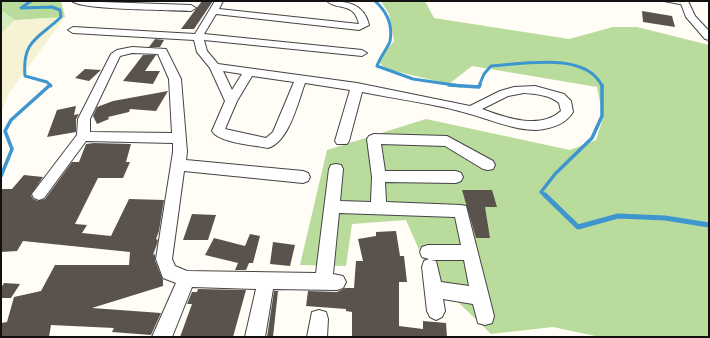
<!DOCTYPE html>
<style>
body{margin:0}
#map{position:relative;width:710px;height:338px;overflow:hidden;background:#fffdf5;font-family:Merriweather,serif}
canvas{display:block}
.frame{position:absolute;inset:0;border:2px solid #111;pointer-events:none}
</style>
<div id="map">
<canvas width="710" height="338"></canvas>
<div class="frame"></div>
</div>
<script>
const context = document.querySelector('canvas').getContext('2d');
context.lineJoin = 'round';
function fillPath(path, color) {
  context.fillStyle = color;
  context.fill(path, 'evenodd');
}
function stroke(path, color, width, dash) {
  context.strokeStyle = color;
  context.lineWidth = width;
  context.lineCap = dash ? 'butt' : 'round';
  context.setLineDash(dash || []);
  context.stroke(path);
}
const farmland = new Path2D(`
 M65,17L9,93L1,113V34L15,20Z`);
const green = new Path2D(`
 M1,10L15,20L1,34Z`);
const forest = new Path2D(`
 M1,1H61L65,17L15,20L1,10Z
 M381,1H425L434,18L569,39L613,27H637L709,45V337H600L553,327L491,334L430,275L406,220L352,224L346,266L300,265L327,150L426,119L570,150L596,140L603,118L597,87L472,66L449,84L386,69L378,61L394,41L389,14Z`);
const streamFar2 = new Path2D(`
 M31,1L21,8L52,7L60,10L61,17C38,39 22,40 25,76L47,82L51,86
 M375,1C386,11 393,25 390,41C389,46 380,57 377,66L413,79L461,86
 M479,86L484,74L491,66C523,64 586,51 602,86`);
const streamFar1 = new Path2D(`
 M449,85L479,87L480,85
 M1,176L12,149L5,131L11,120L50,85
 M546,196L541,192L555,174L592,138L602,116V85`);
const stream = new Path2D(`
 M545,195L578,227L618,216L665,218L709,225`);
const building = new Path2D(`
 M202,1H213L194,29H181Z
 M642,11L672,16L675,27L643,22Z
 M155,39L164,40L160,47H149Z
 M143,55H156L145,71H160L153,84L123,81Z
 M85,69L101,70L89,81L75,78Z
 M168,91L156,111L130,109L129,112L108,117L109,119L97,124L93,116L97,107L113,101Z
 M76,106L74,115L79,114L76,119V132L47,137L57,110Z
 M94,143L131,144L126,162H130L123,178H98L75,224L87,225L82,233L111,236L129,199L164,200L159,231L156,239L158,240L157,244L153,255L155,254V260L163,280V286L92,308L161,313L151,335L112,332L114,328L51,325L49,337H1V323L7,322L14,297L41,291L55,265H129L130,252L23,241L17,251L1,252V189H12L24,175L43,177L31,195L33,199L38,201L45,199L72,162H79L86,144Z
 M462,190H492L497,207H485L490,238H476Z
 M192,214L216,215L208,240H183Z
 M396,231L400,256H404L407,282H399V326L423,329V321L446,323L447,337H352V312L346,311V309L306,306L308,291L337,292L345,288H354L356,261H363L358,239L376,236V232Z
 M250,234L260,236L253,263H249L246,270H235L238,263L205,255L214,238L245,246Z
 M273,242L295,245L290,266L270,264Z
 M4,283L20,284L11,298H1V288Z
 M198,289L246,290L233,337H180L192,304H187L192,292H197Z
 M274,291H278L273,337H267Z`);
const lane = new Path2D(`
 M664,1H675L687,4L685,5Z`);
const street = new Path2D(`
 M72,1L191,5L196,8L191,11C173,10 80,10 72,1Z
 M215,1H223L219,9L359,24C354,1 337,11 327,1C346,1 364,3 369,25L359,30L216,14L204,34L362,50L367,53L362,56L204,40L207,51L218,64L357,83L470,106L500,91L514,87L535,86L564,94L571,101L573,112C565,125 550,129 536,130C513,130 492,120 470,114C437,104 396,99 362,92L349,141L347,144H337L335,141L350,90L305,83C298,102 289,142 268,148C254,145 219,143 212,131L225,101L210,68L197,52L194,40L73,33L68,30L73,27L195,34ZM223,71L242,74L232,90ZM252,76L294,82L273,132L266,138L225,129L237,101ZM524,93C536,94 550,95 559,103L561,111C540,130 506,118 482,109L508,96Z
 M680,1H688L695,16L709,31V40L705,39L686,17Z
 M132,47L166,49L181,79L187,152L186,160L303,171L308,173L310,177L308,181L303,183L184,171L172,259L175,266L187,271L316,273L329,169L331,165L336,164L341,165L343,169L340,201L371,202L372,177L367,139L369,136L374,134L447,136L493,161L495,165L493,169L488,170L483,169L445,146L381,144L385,171H456L461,173L463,177L461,181L456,183L385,182L386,202L461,205L466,206L494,316L492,323L485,325L478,323L473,304L443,299L445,311L442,317L436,320L430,317L427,311L422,267L424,261L429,259L422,257L420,252L422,247L428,245H461L455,217L339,213L333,274L343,276L346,282L343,288L337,290L273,289L265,337H245L256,289L192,287L172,337H152L176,283L163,278L156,259L173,152V143L86,141L44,198L39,200L34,198L32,194L77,135L78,119L111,54L117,50ZM132,53L158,54L169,79L172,133L90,132V119L120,56ZM431,260H464L469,286L441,282L436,261Z
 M319,310L326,312L328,319L327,337H307L312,312Z`);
fillPath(farmland, '#f6f3d4');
fillPath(green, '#d5ebbd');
fillPath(forest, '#b9dc9c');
stroke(streamFar2, '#3f96cf', 3);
stroke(streamFar1, '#3f96cf', 3.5);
stroke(stream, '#3f96cf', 5);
fillPath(building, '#5a524d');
stroke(lane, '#444', 2);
stroke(street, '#444', 2);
fillPath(lane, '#fff');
fillPath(street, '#fff');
</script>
